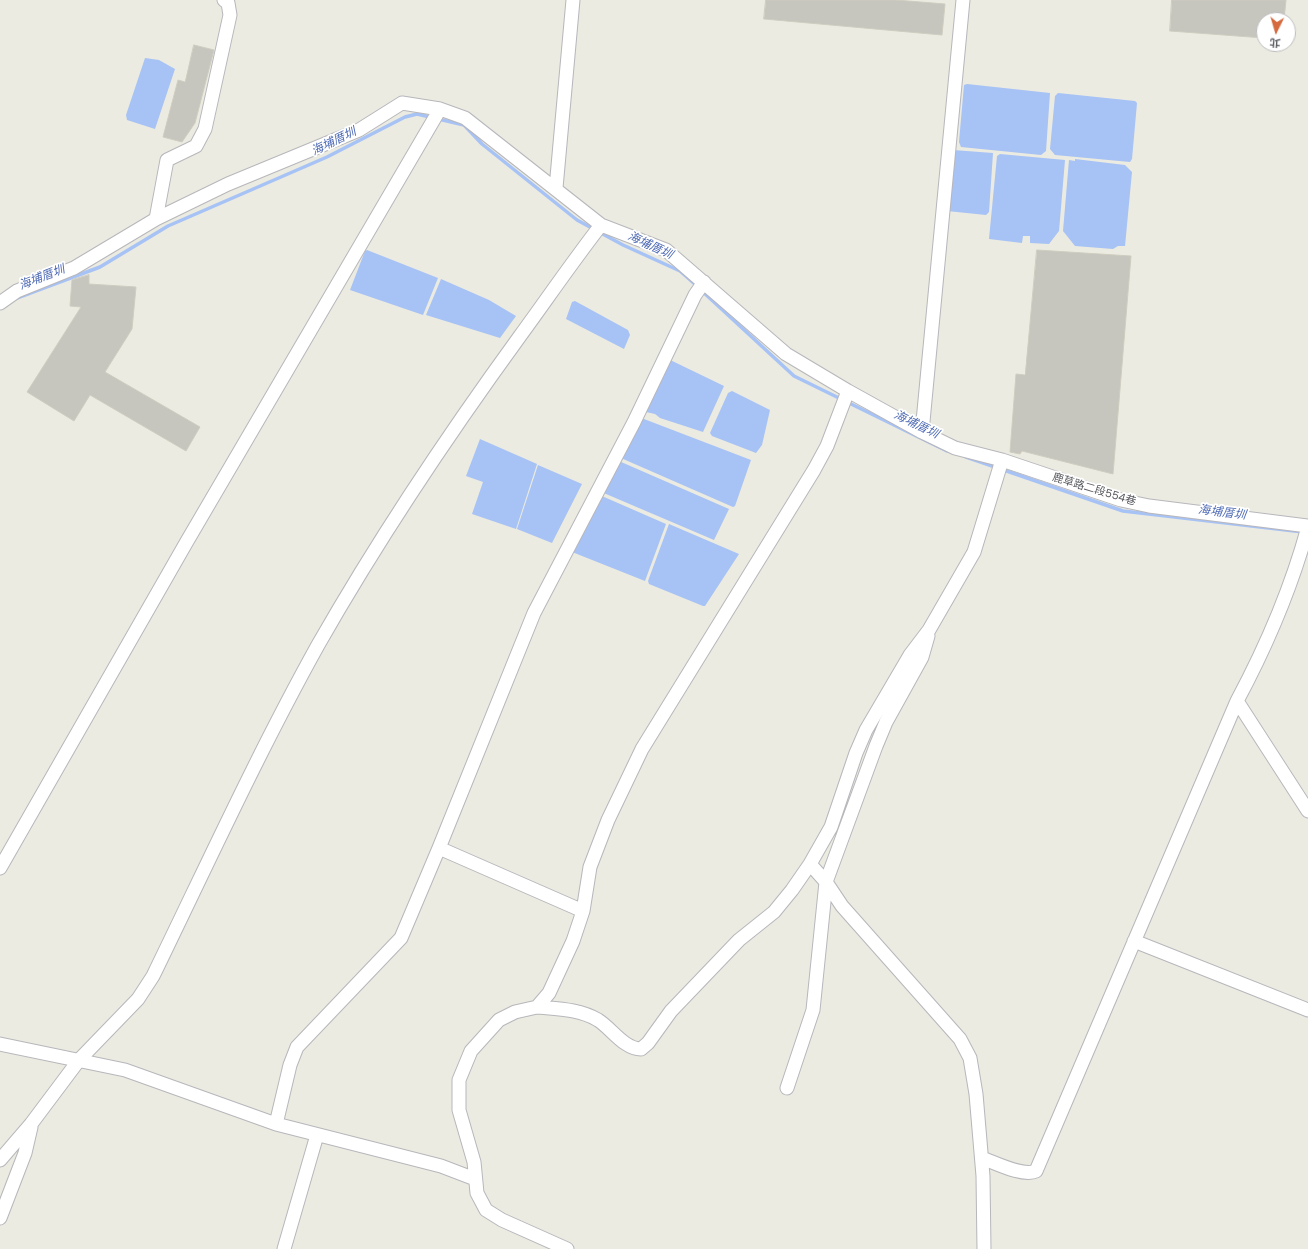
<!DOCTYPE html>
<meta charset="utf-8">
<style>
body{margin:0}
#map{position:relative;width:1308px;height:1249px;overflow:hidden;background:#ebebe1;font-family:Poppins,"Noto Sans TC",sans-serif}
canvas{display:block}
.north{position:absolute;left:1256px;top:12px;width:40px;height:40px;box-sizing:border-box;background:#fff;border:1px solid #bdbdbf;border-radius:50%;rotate:185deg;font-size:11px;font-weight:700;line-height:16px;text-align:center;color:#5a5b60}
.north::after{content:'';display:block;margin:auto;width:14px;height:18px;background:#d46a3e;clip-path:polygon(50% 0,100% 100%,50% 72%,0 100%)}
</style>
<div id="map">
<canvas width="1308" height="1249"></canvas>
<div class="north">北</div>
</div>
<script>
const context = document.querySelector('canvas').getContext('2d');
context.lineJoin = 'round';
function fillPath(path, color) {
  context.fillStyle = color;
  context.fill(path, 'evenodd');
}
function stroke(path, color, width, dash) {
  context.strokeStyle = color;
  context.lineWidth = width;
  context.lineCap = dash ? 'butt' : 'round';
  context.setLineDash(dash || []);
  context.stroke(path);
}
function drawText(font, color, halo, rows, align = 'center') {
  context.font = font + ' Poppins,"Noto Sans TC",sans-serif';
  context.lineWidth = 3.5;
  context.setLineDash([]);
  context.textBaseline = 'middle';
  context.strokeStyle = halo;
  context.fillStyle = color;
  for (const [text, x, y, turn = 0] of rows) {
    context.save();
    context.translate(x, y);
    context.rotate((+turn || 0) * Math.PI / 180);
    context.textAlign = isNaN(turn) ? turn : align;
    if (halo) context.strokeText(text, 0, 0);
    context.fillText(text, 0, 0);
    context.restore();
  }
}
const water = new Path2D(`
 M145,58L159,60L175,69L155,129L127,120L126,115Z
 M967,84L1050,93L1046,151L1041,155L961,147L959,142L964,85Z
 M1058,93L1135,101L1137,103L1132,159L1130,162L1055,155L1050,149L1055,96Z
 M953,150L993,153L989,212L986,215L947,211Z
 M1000,154L1065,160L1059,231L1049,244L1030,243V236H1023L1022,243L989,239L997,156Z
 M1075,159L1125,165L1132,172L1125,246H1118L1113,249L1075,246L1063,231L1069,160L1075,161Z
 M367,250L438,278L423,315L350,290L365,251Z
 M441,279L489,300L516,316L500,338L426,315Z
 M575,301L628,330L630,335L624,349L566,319L572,302Z
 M664,357L724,386L703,432L660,418L655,414L637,410Z
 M732,391L770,410L762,445L756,453L712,436L710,433L728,393Z
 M632,417L644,419L751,460L735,506L733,507L614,455Z
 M480,439L537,464L516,529L472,514L483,482L466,476Z
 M612,458L729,509L714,540L599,491Z
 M538,465L582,484L552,543L517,529Z
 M595,493L666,524L645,581L567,550Z
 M669,524L739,554L705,606H703L649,584L648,581Z`);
const stream = new Path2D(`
 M702,291L794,376L947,451
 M17,298L100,267L168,226L327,157L405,117L417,114L464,125L482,144L577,220L623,245L680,271L697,286
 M966,457L1123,511L1303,532`);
const building = new Path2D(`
 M766,0H896L945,4L942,35L764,19Z
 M1172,0H1286L1284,20H1264V38L1170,31Z
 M194,45L214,50L195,123L182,142L163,137L178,80L185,82Z
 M1037,250L1131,256L1113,474L1022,451L1020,454L1010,452L1016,374L1025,375Z
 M89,275V284L136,287L132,329L105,372L200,427L186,451L90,395L74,421L27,392L81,307L70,306L72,280Z`);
const minor = new Path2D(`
 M556,188L573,0
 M156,219L167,160L196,146L205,129L230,15L228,3L224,0
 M0,303L17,291L74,268L156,219L228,184L359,130L402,103L440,109L465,118L601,225L666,250L786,354L848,391L922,432L955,448L1002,460L1121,500L1149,506L1308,526
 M922,432L963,0
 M1237,701L1308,811
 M439,848L583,911
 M810,864L826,882L842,906L960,1039L970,1058L976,1094L983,1176L984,1249
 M0,868L186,543L440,109
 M1134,941L1308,1010
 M537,1007C558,1009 579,1009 598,1020C611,1028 624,1049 641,1049L648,1043L671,1011L739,940L774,912L792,890L810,864L831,827L856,753L866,730L910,655L929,630L974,552L1002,460
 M0,1044L125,1070L276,1124L441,1166L475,1179
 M787,1088L813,1010L826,882L876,746L886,722L922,657L928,636
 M276,1124L290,1065L297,1047L401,938L439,848L534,613L634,422L695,295L704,282
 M982,1158C996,1163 1023,1177 1036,1171L1237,701C1267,645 1291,589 1308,527
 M0,1160L31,1124L79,1060L138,999L153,976C207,865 258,753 318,645C379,538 448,435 520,336C547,299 573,261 601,225
 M0,1218L25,1153L31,1127
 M284,1249L317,1135
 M567,1249L502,1220L486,1210L477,1193L474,1162L459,1110V1080L471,1051L499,1020L515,1012L537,1007L549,993L573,941L583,911L590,867L608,820L642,749L814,470L827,446L848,391`);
const streetNames = [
 ["鹿草路二段554巷",1094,490,17]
];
const waterNames = [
 ["海埔厝圳",334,142,-26],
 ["海埔厝圳",650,246,25],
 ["海埔厝圳",42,278,-21],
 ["海埔厝圳",916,425,26],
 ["海埔厝圳",1222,513,7]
];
fillPath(water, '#a7c2f5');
stroke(stream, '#a7c2f5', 3.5);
fillPath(building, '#c6c5be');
stroke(building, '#cfcdc0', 1);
stroke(minor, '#b7b7bc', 15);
stroke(minor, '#fff', 13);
drawText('11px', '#5a5b60', '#fff', streetNames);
drawText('italic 12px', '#4e6ab4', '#fff', waterNames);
</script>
